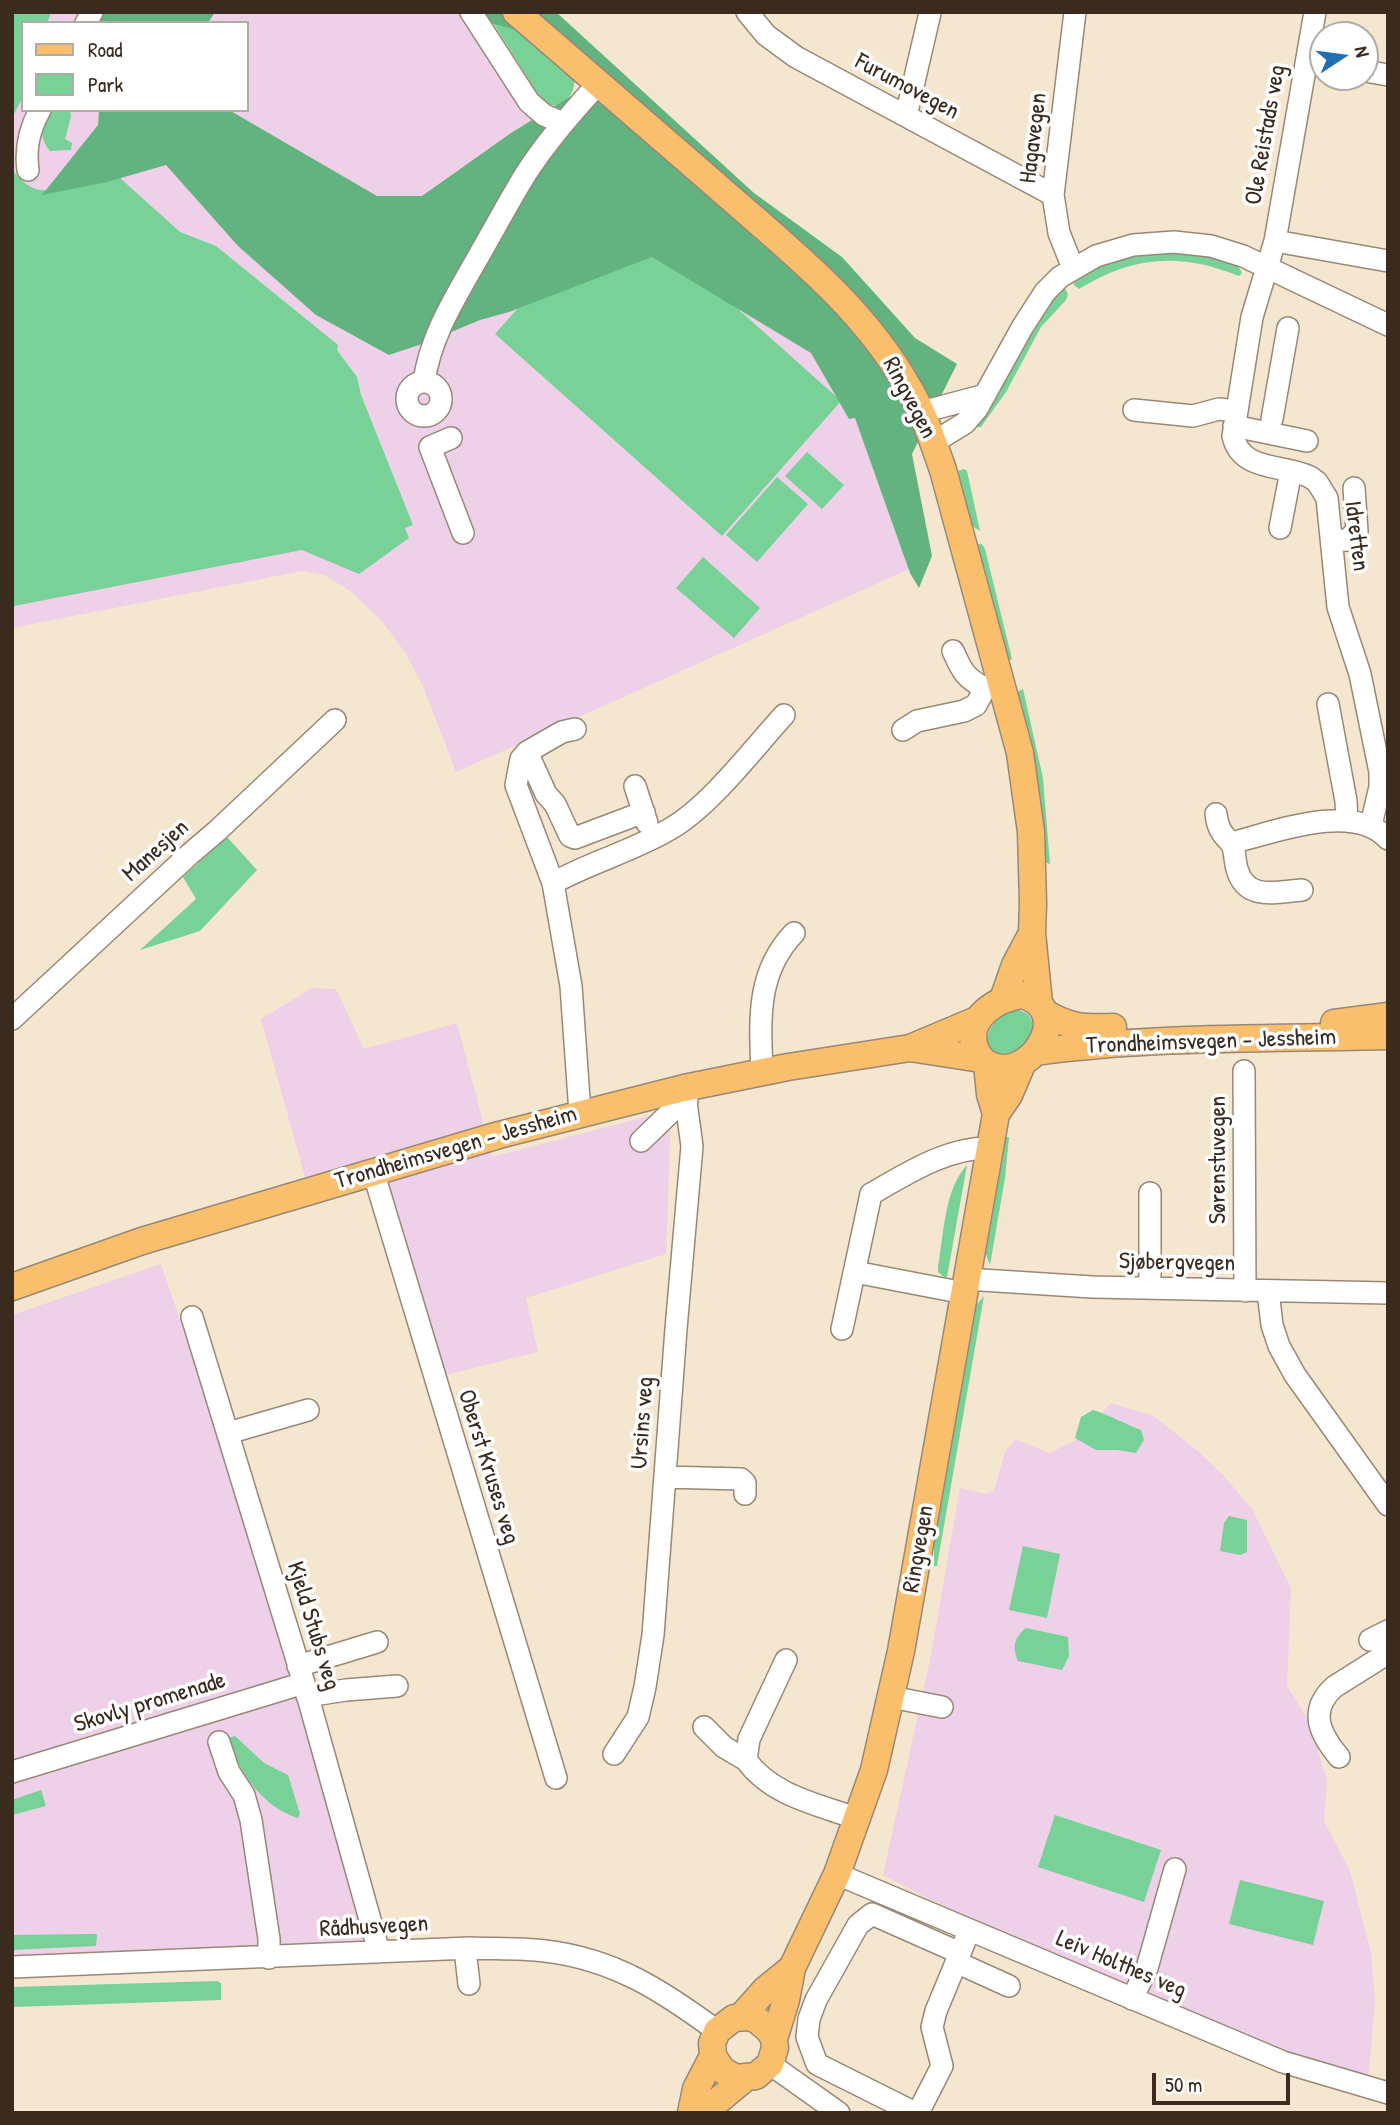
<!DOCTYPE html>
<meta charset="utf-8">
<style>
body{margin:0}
#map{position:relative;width:1400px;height:2125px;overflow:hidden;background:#f5e6d0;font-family:"Patrick Hand",sans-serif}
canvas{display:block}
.frame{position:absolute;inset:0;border:14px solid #3b2a1e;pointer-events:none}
.legend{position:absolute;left:21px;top:21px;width:228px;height:91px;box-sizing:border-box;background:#fff;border:2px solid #b1aaa5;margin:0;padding:9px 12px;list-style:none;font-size:21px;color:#3b2a1e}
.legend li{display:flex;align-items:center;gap:14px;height:35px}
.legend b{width:35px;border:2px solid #b1aaa5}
.north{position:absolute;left:1309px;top:21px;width:70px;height:70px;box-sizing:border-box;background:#fff;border:2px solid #b1aaa5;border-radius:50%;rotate:77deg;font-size:19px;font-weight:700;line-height:28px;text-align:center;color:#3b2a1e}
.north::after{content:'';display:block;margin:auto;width:24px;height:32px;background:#1f6fb2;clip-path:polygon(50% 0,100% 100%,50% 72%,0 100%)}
.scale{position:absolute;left:1152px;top:2073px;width:138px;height:32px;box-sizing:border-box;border:4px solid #3b2a1e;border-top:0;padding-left:9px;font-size:21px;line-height:24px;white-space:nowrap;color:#3b2a1e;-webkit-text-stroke:5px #fff;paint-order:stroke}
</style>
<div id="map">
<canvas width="1400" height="2125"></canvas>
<div class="frame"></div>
<ul class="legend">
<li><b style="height:9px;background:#f9bf6d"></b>Road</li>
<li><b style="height:19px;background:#78d197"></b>Park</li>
</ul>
<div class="north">N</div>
<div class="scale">50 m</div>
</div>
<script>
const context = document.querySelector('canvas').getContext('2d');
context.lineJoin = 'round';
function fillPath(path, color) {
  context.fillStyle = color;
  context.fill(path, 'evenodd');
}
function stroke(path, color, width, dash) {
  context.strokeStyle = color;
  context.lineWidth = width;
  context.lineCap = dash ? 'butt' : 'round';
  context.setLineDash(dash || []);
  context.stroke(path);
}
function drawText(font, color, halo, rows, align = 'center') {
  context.font = font + ' "Patrick Hand",sans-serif';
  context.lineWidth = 7;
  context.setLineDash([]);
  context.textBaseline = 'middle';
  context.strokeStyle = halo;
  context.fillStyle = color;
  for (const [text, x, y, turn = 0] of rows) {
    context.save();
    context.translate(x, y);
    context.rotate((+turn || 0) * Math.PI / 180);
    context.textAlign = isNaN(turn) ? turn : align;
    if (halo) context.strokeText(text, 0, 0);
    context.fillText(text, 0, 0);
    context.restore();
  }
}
const built = new Path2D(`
 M12,12H479L536,96L844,380L916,566L456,772L423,686L405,652L381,620L349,590L324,575L302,571L12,628ZM23,23H247V110H23Z
 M312,988L336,989L364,1049L457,1023L492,1157L671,1110L666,1254L526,1298L538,1352L441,1376L373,1157L305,1177L261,1019Z
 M161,1264L301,1677L339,1803L364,1942L12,1956V1315Z
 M1110,1403L1152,1415L1198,1451L1224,1476L1252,1509L1291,1588L1287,1686L1309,1721L1327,1780L1324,1821L1350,1871L1371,1953L1375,2003L1368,2080L1307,2062L1168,2006L927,1898L883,1875L930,1660L960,1488L986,1494L994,1491L1005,1452L1015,1439L1049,1453L1085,1436Z`);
const green = new Path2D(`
 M12,12H51L47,23H23V97L12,118Z
 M486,12H503L574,76C577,90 565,112 548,104C545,102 542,99 539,96Z
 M50,110H70L71,117L65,139L72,143L71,150L50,151C38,136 42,127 50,110Z
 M100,160L180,232L216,246L338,345L337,350L357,377L361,395L413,525L405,528L409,538L359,574L302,550L14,606L12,597V169C42,211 70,182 100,160Z
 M615,199L841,401L722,536L495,334Z
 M1156,251L1207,254L1237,264L1242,273L1239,276C1180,252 1132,256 1079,289L1074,285L1073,279L1113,261Z
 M1064,287L1068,294L1066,300L1041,327L1006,392L981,427H973C983,414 993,400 1002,386C1022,353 1034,314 1064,287Z
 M807,452L844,485L822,509L785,476Z
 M964,469L967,471L980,531L971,525L958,471Z
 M777,477L808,504L757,562L726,535Z
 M979,544H982L985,549L1012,659L1008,661L976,547Z
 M703,557L760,608L734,638L676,588Z
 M1023,689L1043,778L1050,864L1044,862L1037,777L1017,692Z
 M227,837L257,870L200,931L140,950L196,899L183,877Z
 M1018,1010C1050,1017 1024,1062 993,1052L987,1040C990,1023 1000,1013 1018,1010Z
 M1006,1137H1009L1005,1178L990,1265L985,1252Z
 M967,1165L947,1277H944L938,1272V1267C944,1234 944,1190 967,1165Z
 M984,1296L937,1566H934V1543L971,1330L977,1304Z
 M1093,1410C1110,1415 1124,1424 1141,1430L1144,1440L1136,1453L1117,1450H1096L1075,1438L1081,1417Z
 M1229,1516L1247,1520V1552L1240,1555L1220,1551L1224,1523Z
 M1023,1546L1060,1554L1047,1618L1009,1610Z
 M1026,1628L1068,1637L1069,1656L1062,1670L1018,1661C1012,1647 1014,1638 1026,1628Z
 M235,1736L264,1763L288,1775L300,1814L298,1818C262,1807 239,1772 228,1738Z
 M41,1790L46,1806L12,1815V1800Z
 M1055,1815L1161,1850L1144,1902L1038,1867Z
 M1240,1880L1324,1901L1313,1945L1229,1924Z
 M95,1934L97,1935L96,1946L12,1950V1935Z
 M217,1981L221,1983V2000L14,2007L12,1987Z`);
const forest = new Path2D(`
 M100,12H215L208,23H101Z
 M450,12H556L754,193L842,257L915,338L957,364L912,454L932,556L919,588L910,573L855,418L849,419L811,353L652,257L509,312L480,320L425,343L389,355L316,315L238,246L166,165L107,182L42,195L98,125L99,110H229L377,196H422L511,133L591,84L561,42Z`);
const minor = new Path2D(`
 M471,12L529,102L544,115L563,123
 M747,12L766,35L796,57L1053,195
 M1315,12L1275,241L1252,317L1233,436C1241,472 1283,464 1310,477L1317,482L1327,498L1338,607L1360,674L1380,772V787L1371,825
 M86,23L92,12
 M1365,71L1388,75
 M906,116L930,13
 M28,170C25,148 29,130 40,110
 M1275,241L1388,261
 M1073,268L1059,233L1053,195L1075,12
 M424,382C430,337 455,298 477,259C493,231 508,203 525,175C546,142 572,112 599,83
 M407 399a17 17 0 1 1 34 0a17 17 0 1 1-34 0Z
 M1134,410L1193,416L1219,409L1236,411
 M922,412L985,395
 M1272,419L1288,328
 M1234,426L1307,441
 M451,438L430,447L463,533
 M934,442L965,423L977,409L1023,326L1045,292L1060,277L1096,256L1133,245L1174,242L1211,246L1243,256L1388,325
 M1280,528L1291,471
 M1332,541L1347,540L1357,531L1354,488
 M953,651C962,671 965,678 985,688
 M1328,704L1346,801L1347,820
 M903,730L917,721L964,711L976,705L985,688L1001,681
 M527,752L546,794L555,804L570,836L575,838L644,812
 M635,786L647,823
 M1216,814C1217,821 1218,828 1223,834C1227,840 1231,841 1233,847C1235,854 1235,862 1237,869C1246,901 1275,892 1302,890
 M1232,843C1274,832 1354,801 1388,839
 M553,883L516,785L521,759L527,752L562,732L575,729
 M12,1019L190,854L217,831L335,720
 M1244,1071L1245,1291
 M762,1072C760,1020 756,973 794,933
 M580,1113L571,986L553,883C591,862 633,851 670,829C710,806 752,750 784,715
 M641,1141L673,1110L687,1101
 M373,1171L556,1778
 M855,1272L964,1293
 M966,1279L1092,1287L1388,1293
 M1150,1288V1193
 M1268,1291L1272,1325L1279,1346L1295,1375L1388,1505
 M192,1317L304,1683L379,1952
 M842,1329L871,1194C908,1173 948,1147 990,1148
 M228,1433L308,1410
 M665,1477L741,1479L745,1483V1494
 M1370,1640L1388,1631
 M786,1660L749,1739L746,1760C772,1796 817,1804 858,1819
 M298,1666L377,1642
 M307,1696L346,1690L397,1686
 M891,1697L942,1707
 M704,1727L724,1747L746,1760
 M219,1742L229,1772L244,1795L251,1820L269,1939V1958
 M614,1754L638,1717L645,1687L653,1635L676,1329L692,1146L684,1088
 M1339,1757C1320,1734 1308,1711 1334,1687L1388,1653
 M12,1772L304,1683
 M837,1874L1283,2062L1388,2093
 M465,1949L469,1984
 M956,1962L1009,1986
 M12,1967L470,1948C494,1949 520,1948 545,1951C614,1959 663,1991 717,2031
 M1132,1999L1147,1968L1175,1869
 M770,2064L839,2113
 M915,2113L817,2064L807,2037L809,2019L816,2000L858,1925L872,1914L960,1953
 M918,2113L942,2066L932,2027L936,2011L965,1941`);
const major = new Path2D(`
 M516,12C581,68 646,124 710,180C781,243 861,303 908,387C924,413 933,442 943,470L1020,753L1031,832L1033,903L1032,933L1039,1003
 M1022,995C1077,1010 1029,1086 988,1064C982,1061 978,1055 975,1048C965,1017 997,999 1022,995Z
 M1003,999L1015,965L1032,933
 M1045,1013C1071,1028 1084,1028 1113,1027
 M1334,1023L1388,1016
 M910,1048L981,1059
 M1036,1052C1152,1036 1271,1039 1388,1036
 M996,1114L1009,1095L1023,1062
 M12,1287L142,1241L499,1135L684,1088L788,1067L910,1048L979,1019
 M741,2017L766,1989L792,1968
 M774,2039L770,2031L757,2020L749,2017L734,2018L717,2031L712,2043L713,2056L722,2070L736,2078L756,2076L770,2064L775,2048L774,2039L786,2000L792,1968L837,1874L874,1770L901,1651L990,1148L996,1114L990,1094L987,1064
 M691,2113L696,2089L713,2056
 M703,2113L744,2079`);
const streetNames = [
 ["Furumovegen",907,87,28],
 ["Ole Reistads veg",1266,135,-80],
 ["Hagavegen",1034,138,-83],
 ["Ringvegen",909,398,62],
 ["Idretten",1356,536,83],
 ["Manesjen",156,851,-42],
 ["Trondheimsvegen - Jessheim",1211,1042,-2],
 ["Trondheimsvegen - Jessheim",456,1148,-16],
 ["Sørenstuvegen",1219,1160,-90],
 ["Sjøbergvegen",1177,1263,1],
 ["Ursins veg",643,1423,-86],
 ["Oberst Kruses veg",488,1467,73],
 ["Ringvegen",919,1549,-80],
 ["Kjeld Stubs veg",313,1626,73],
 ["Skovly promenade",150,1703,-17],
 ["Rådhusvegen",374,1927,-3],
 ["Leiv Holthes veg",1121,1965,23]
];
fillPath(built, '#eed0e8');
fillPath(green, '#78d197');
fillPath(forest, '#62b380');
stroke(minor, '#988877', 24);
stroke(major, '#988877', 29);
stroke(minor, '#fff', 21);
stroke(major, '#f9bf6d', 26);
drawText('24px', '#3b2a1e', '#fff', streetNames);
</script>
